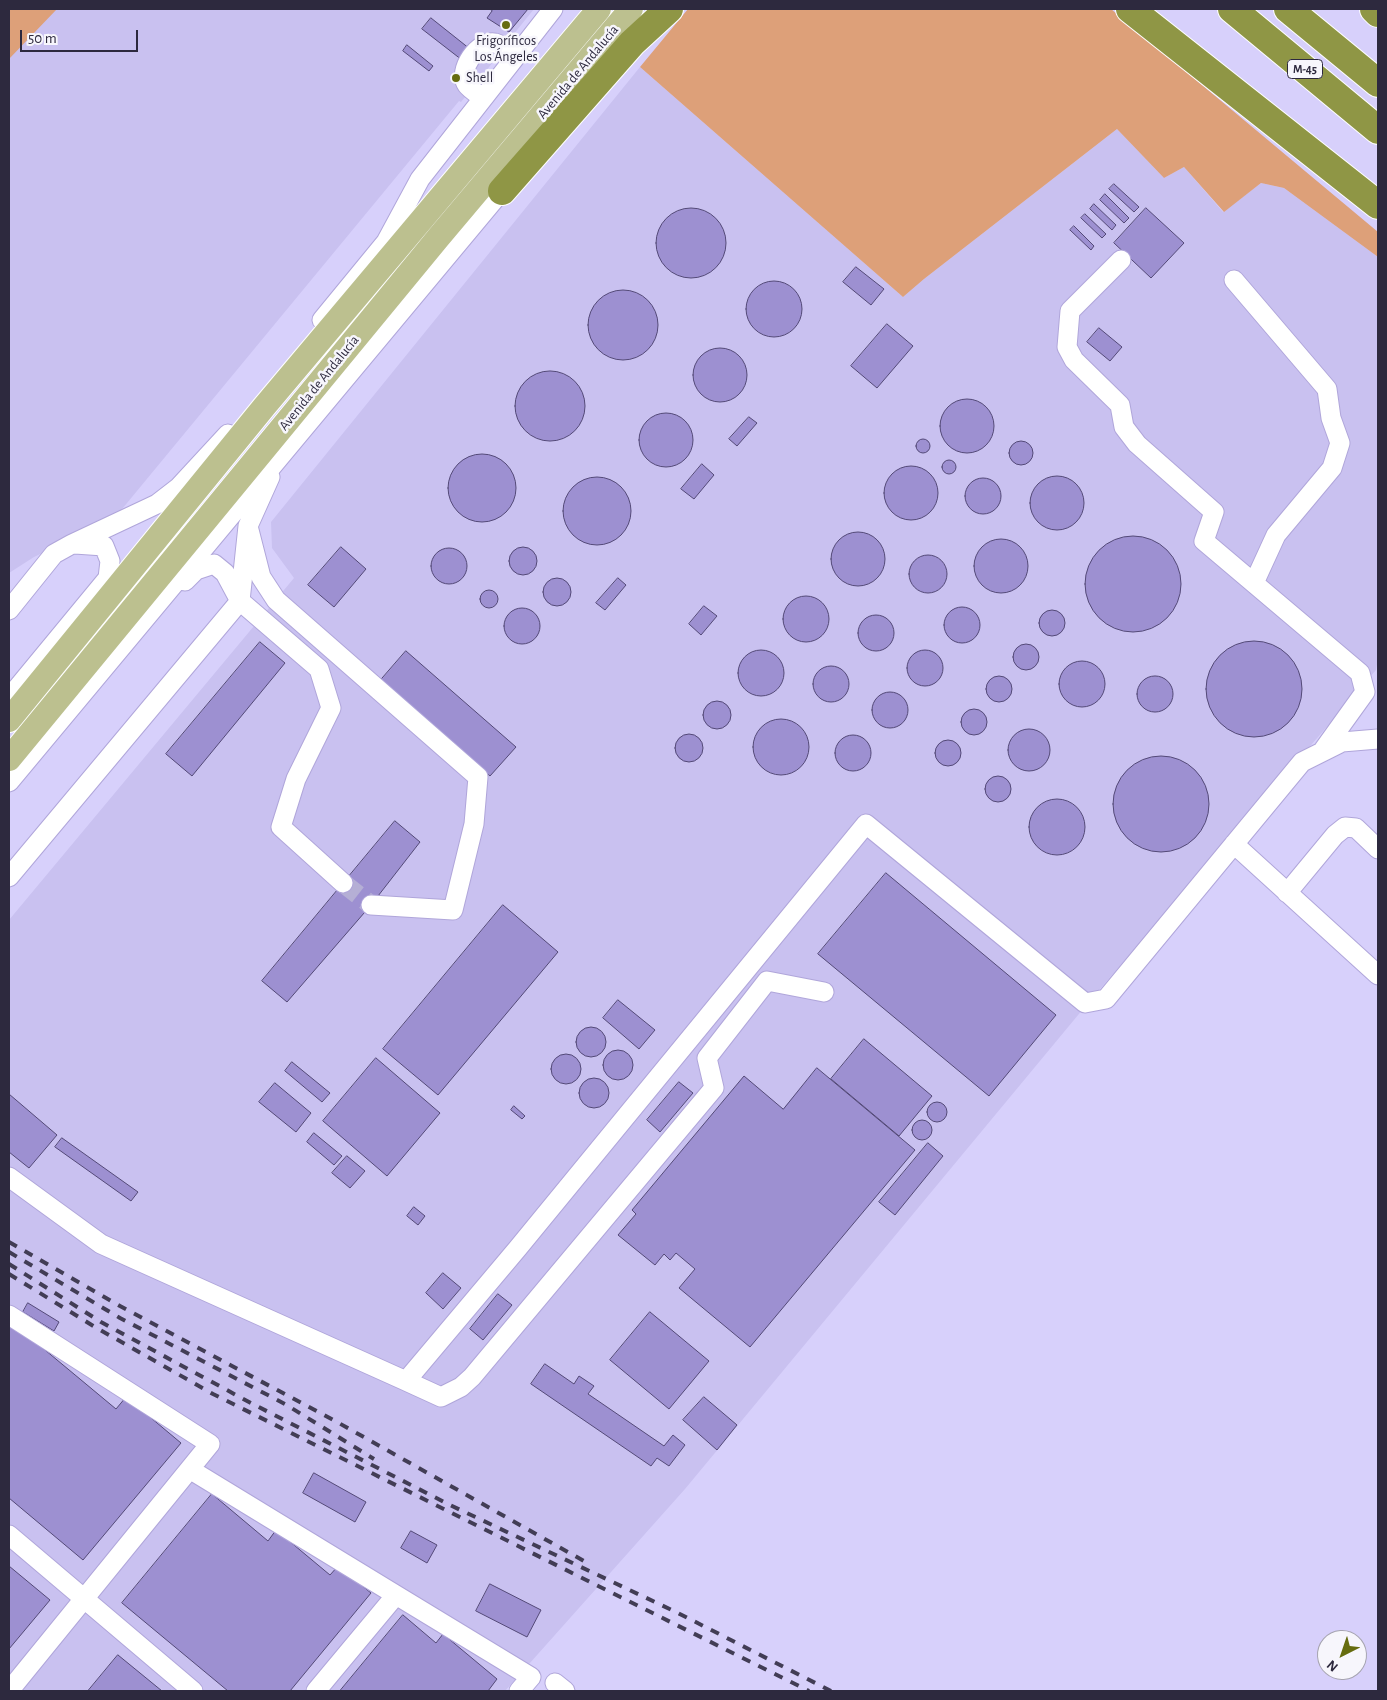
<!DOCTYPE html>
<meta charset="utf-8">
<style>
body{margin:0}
#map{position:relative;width:1387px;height:1700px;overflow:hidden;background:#d7d0fb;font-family:"Alegreya Sans",sans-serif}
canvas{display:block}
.frame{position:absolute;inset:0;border:10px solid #2d293e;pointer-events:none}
.north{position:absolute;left:1317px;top:1630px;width:50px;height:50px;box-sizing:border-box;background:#f7f6fc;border:1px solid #a6a4b0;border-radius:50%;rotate:221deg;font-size:14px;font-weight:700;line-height:20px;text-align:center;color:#2d293e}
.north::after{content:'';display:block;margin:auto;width:18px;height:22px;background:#666c0f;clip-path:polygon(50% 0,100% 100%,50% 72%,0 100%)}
.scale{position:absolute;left:20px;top:30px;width:118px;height:22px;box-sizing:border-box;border:2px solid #2d293e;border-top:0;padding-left:6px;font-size:15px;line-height:18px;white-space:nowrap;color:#2d293e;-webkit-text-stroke:4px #f7f6fc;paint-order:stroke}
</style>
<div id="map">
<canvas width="1387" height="1700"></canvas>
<div class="frame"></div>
<div class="north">N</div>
<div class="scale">50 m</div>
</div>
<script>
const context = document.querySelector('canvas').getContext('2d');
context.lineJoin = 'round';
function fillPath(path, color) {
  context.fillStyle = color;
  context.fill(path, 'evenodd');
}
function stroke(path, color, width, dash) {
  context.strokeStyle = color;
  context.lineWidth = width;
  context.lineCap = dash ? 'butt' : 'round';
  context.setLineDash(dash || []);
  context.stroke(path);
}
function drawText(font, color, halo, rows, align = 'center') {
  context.font = font + ' "Alegreya Sans",sans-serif';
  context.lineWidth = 5;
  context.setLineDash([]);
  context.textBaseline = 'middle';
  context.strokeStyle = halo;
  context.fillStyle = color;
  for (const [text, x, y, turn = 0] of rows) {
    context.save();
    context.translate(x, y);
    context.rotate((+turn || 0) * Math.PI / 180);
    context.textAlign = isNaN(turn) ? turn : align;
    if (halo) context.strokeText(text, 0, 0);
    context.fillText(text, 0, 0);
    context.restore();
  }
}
const built = new Path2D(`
 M36,9H534L513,35L514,36L461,102L459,101L113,520L34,557L9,573V34Z
 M640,67L903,297L924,279L1117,129L1164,178L1184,167L1223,212L1261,183L1284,188L1378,257V659L1376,670L1093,997L685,1489L505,1691H9V920L294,578L272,548L271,522Z`);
const green = new Path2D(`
 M9,9H57L9,59Z
 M688,9H1111L1378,232V257L1284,188L1261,183L1224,212L1184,167L1164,178L1117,129L924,279L903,297L640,67Z`);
const building = new Path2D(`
 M490,9H528L509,32L487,18L492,11Z
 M431,18L470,49L462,60L422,29Z
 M407,45L433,66L429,71L403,51Z
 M1114,184L1139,207L1134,212L1109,189Z
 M1105,194L1129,218L1124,223L1100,200Z
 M1094,204L1116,225L1112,230L1090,209Z
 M1146,208L1184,243L1151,278L1114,243Z
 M656 243a35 35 0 1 1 70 0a35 35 0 1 1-70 0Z
 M1085,214L1106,234L1102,238L1081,218Z
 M1074,226L1094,246L1091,250L1070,230Z
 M856,267L884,289L871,305L843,282Z
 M746 309a28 28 0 1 1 56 0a28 28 0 1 1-56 0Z
 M588 325a35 35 0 1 1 70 0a35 35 0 1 1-70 0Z
 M887,324L913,346L877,388L851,366Z
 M1099,328L1122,347L1110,361L1087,342Z
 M693 375a27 27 0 1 1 54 0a27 27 0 1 1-54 0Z
 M515 406a35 35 0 1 1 70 0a35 35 0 1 1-70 0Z
 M940 426a27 27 0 1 1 54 0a27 27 0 1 1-54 0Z
 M639 440a27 27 0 1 1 54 0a27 27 0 1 1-54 0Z
 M749,417L757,423L737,446L729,439Z
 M916 446a7 7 0 1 1 14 0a7 7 0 1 1-14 0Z
 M1009 453a12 12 0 1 1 24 0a12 12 0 1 1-24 0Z
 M448 488a34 34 0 1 1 68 0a34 34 0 1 1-68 0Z
 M942 467a7 7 0 1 1 14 0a7 7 0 1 1-14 0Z
 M702,464L714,475L694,499L681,489Z
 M884 493a27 27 0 1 1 54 0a27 27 0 1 1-54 0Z
 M1030 503a27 27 0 1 1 54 0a27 27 0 1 1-54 0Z
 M563 511a34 34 0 1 1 68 0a34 34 0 1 1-68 0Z
 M965 496a18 18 0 1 1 36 0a18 18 0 1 1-36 0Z
 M831 559a27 27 0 1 1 54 0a27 27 0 1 1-54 0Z
 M1085 584a48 48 0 1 1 96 0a48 48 0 1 1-96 0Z
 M974 566a27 27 0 1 1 54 0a27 27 0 1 1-54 0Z
 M341,547L366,569L334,607L308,585Z
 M509 561a14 14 0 1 1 28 0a14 14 0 1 1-28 0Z
 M431 566a18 18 0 1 1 36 0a18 18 0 1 1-36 0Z
 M909 574a19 19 0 1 1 38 0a19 19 0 1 1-38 0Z
 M618,578L626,585L605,610L596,603Z
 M543 592a14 14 0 1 1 28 0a14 14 0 1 1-28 0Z
 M480 599a9 9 0 1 1 18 0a9 9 0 1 1-18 0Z
 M783 619a23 23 0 1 1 46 0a23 23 0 1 1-46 0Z
 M704,606L717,616L701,635L689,624Z
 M944 625a18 18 0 1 1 36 0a18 18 0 1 1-36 0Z
 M504 626a18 18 0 1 1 36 0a18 18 0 1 1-36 0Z
 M1039 623a13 13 0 1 1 26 0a13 13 0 1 1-26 0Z
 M858 633a18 18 0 1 1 36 0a18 18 0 1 1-36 0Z
 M1206 689a48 48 0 1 1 96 0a48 48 0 1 1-96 0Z
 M260,642L285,663L192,776L166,754Z
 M1013 657a13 13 0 1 1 26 0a13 13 0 1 1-26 0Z
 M907 668a18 18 0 1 1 36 0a18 18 0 1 1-36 0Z
 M738 673a23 23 0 1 1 46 0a23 23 0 1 1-46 0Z
 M406,651L516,747L490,776L380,681Z
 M1059 684a23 23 0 1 1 46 0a23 23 0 1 1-46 0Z
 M813 684a18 18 0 1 1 36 0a18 18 0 1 1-36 0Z
 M986 689a13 13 0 1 1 26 0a13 13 0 1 1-26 0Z
 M1137 694a18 18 0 1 1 36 0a18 18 0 1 1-36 0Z
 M872 710a18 18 0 1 1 36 0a18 18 0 1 1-36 0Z
 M703 715a14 14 0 1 1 28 0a14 14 0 1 1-28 0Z
 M961 722a13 13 0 1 1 26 0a13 13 0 1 1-26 0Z
 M753 747a28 28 0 1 1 56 0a28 28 0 1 1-56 0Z
 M1008 750a21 21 0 1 1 42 0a21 21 0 1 1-42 0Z
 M675 748a14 14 0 1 1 28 0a14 14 0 1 1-28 0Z
 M835 753a18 18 0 1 1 36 0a18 18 0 1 1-36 0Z
 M935 753a13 13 0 1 1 26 0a13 13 0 1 1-26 0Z
 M1113 804a48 48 0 1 1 96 0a48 48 0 1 1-96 0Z
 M985 789a13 13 0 1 1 26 0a13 13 0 1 1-26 0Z
 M1029 827a28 28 0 1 1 56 0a28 28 0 1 1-56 0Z
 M395,821L420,842L371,905L287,1002L262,981Z
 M886,873L1056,1015L989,1096L818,954Z
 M503,905L558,952L438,1095L383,1049Z
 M618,1000L655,1030L639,1049L603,1018Z
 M576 1042a15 15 0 1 1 30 0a15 15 0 1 1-30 0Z
 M864,1039L932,1096L899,1136L831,1079Z
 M603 1065a15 15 0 1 1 30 0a15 15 0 1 1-30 0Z
 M551 1069a15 15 0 1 1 30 0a15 15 0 1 1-30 0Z
 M376,1058L440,1113L387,1176L323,1121Z
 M292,1062L330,1093L322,1102L285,1071Z
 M817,1068L915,1150L750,1347L679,1288L695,1269L676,1253L670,1260L664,1254L655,1265L618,1235L636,1214L632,1210L744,1076L783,1109Z
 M579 1093a15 15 0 1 1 30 0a15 15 0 1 1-30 0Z
 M679,1082L693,1093L660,1132L647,1120Z
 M275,1083L311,1113L296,1132L259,1102Z
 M9,1094L57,1135L29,1168L9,1152Z
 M927 1112a10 10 0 1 1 20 0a10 10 0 1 1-20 0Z
 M514,1106L525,1116L522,1119L511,1110Z
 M912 1130a10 10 0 1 1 20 0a10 10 0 1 1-20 0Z
 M314,1133L342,1156L334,1165L307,1142Z
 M62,1138L138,1192L131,1201L55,1147Z
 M928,1143L943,1156L895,1215L879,1202Z
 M347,1156L365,1171L350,1188L332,1173Z
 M414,1207L425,1216L418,1225L407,1216Z
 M443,1273L461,1288L443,1309L426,1293Z
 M498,1294L512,1305L483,1340L470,1329Z
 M28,1303L59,1322L54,1331L23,1312Z
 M650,1312L709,1361L669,1409L610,1360Z
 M9,1320L116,1409L126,1397L181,1443L83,1560L9,1498Z
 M545,1364L574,1384L579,1376L594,1386L588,1394L664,1446L673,1435L685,1445L669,1466L657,1458L651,1466L531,1384Z
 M704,1397L737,1425L717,1450L683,1420Z
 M314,1473L366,1502L355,1522L303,1493Z
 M212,1494L268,1541L276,1530L330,1575L338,1566L371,1593L290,1691H228L122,1603Z
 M411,1531L437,1545L427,1563L401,1548Z
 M9,1566L50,1600L9,1649Z
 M490,1584L541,1610L527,1637L476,1611Z
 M403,1615L436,1643L443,1634L497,1679L488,1691H340Z
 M118,1655L162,1691H88Z`);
const minorTunnel = new Path2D(`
 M343,883L371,905`);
const minor = new Path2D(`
 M483,98C478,94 471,90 467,85C457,70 478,40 495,43C502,45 510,51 516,55
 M1121,260L1070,311L1067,347L1074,360L1120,405L1124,427L1137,444L1214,512L1204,541L1360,673L1365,692L1324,749
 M1234,280L1327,389L1331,418L1340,443L1332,468L1276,535L1254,583
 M322,320L386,242L420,179L553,9
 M248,526L261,577L276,600L478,777L474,824L453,910L371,905
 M185,581L196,570L214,564L225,573L240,601L319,669L331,708L296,779L281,827L343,883
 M9,610L54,554L72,544L157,504L179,487L228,434
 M9,698L108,578L110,561L104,546L75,544
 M9,782L509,182
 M1234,844L1378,975
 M9,877L240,601L248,526L270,477
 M1287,893L1335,835L1345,827L1356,828L1378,849
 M9,1177L101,1244L406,1381L518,1248L866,824L1085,1003L1106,999L1302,762L1342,742L1378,739
 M9,1315L210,1444L9,1691
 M406,1381L441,1397L461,1387L472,1377L714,1088L707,1058L767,981L824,992
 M191,1470L396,1595
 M9,1535L193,1691
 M555,1683L565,1691
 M316,1691L396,1595L531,1677L519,1691`);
const major = new Path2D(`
 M9,720L264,407L599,9
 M9,759L438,238L631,9`);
const highway = new Path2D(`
 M1130,9L1378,205
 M1232,9L1378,130
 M1288,9L1378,83
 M1374,9L1378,13
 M502,191L632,43L669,9`);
const rail = new Path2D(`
 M9,1242L120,1306L337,1422L591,1565
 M9,1252L120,1318L285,1404L374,1459
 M9,1264L101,1322L249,1402L450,1505L676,1612L831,1691
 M9,1274L95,1327L213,1394L809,1691`);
const markers = [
 [506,25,5,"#666c0f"],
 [456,78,5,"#666c0f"]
];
const shields = [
 [1305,69,35]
];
const shieldNames = [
 ["M-45",1305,69]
];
const poiNames = [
 ["Frigoríficos",506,41],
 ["Los Ángeles",506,57],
 ["Shell",466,78,"left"]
];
const streetNames = [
 ["Avenida de Andalucía",578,72,-50],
 ["Avenida de Andalucía",319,383,-51]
];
fillPath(built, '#c9c1f0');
fillPath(green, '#dda079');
fillPath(building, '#9d90d1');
stroke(building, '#544a78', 1);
stroke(minorTunnel, '#b5afd5', 19, [19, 9]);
stroke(minor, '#b0a6da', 21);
stroke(major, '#fff', 26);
stroke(highway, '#fff', 30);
stroke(minor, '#fff', 19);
stroke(major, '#bcc08f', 24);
stroke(highway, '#8f9645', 28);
stroke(rail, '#423d55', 4, [9, 9]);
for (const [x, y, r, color] of markers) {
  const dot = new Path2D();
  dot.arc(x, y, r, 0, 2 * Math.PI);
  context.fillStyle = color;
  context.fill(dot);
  stroke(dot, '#f7f6fc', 2);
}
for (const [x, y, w] of shields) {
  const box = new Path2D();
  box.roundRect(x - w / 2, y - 9.5, w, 19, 4);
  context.fillStyle = '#f7f6fc';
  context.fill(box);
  stroke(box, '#2d293e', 1);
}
drawText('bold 12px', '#2d293e', null, shieldNames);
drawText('14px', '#2d293e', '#f7f6fc', poiNames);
drawText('14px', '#2d293e', '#f7f6fc', streetNames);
</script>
